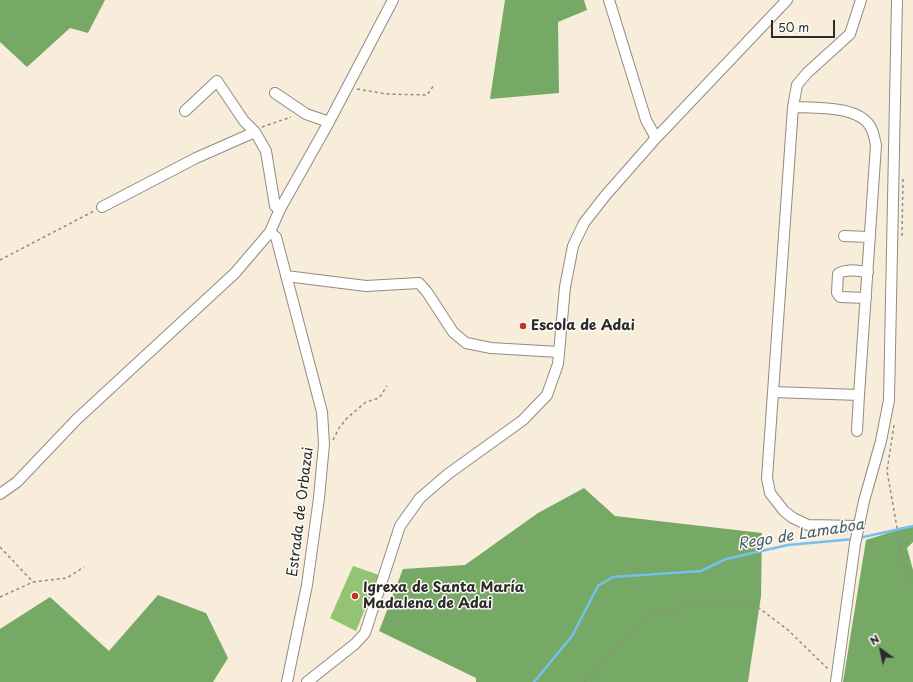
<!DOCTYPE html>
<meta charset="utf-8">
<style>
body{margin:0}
#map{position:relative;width:913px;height:682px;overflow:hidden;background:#f7edda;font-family:"Playpen Sans",sans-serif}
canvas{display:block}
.north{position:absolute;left:861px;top:630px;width:40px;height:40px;-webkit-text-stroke:3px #fdfcf7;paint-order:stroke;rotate:327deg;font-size:11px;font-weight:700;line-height:16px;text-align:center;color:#2b2b2b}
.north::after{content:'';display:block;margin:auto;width:14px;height:18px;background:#2b2b2b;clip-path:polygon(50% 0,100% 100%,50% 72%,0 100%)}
.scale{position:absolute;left:771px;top:20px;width:64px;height:18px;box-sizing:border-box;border:2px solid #2b2b2b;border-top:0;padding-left:5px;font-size:12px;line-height:14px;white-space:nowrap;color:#2b2b2b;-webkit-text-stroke:3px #fdfcf7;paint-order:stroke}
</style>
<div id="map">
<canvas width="913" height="682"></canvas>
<div class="north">N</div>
<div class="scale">50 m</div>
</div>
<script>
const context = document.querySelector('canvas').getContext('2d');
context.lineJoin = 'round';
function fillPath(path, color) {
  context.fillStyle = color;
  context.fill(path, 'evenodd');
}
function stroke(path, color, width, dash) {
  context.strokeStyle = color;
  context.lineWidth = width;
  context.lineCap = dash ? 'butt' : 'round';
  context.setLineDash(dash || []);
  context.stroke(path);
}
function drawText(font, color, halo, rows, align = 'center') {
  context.font = font + ' "Playpen Sans",sans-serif';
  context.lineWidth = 3;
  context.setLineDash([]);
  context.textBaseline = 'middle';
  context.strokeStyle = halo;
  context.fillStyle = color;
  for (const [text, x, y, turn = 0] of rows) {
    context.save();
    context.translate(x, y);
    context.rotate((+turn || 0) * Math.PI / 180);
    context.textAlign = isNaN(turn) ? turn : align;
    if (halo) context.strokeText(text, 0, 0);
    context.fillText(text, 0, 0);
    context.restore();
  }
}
const green = new Path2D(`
 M353,566L379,575L356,631L330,618Z`);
const forest = new Path2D(`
 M0,0H105L88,33L70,28L27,67L0,42Z
 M505,0H584L587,10L558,22L559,93L490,99Z
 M584,488L615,516L762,533L761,596L748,682H476V678L379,631L403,569L465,565L538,513Z
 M913,525V542L907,548L913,570V682H843L866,540Z
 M158,595L206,613L228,658L213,682H0V629L50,597L109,651Z`);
const stream = new Path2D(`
 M859,538L913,526
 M534,682L572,636L598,586L613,577L701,571L726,559L788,545L854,539`);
const path = new Path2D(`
 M357,89L386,94L427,95L434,85
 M262,127L291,117
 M902,236L903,178
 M0,260L94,211
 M894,425L887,471L903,562L913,583
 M333,440L339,428L347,418L366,402L379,398L387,386
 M0,547L33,582L67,578L84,567
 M0,597L33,582
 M584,682L650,614L709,602L759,608L788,630L828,669`);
const minor = new Path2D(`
 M609,0L646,120L656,138
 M275,93L306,114L329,122
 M185,111L217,81L244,121L255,132
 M102,207L196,158L255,132L266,151L275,206L280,209
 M270,232L276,237L322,412L324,444L319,498L307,585L287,682
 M844,236L870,237
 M286,276L366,286L419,283L427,292L453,332L466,343L491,348L559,352
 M866,298L840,297L837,293L838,274C845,268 859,271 868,272
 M773,392L859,395L876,145C875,141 874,135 872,130C862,105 816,108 793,107
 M857,431L859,395
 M0,494L17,482L77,419L235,273L270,232L280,209L329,122L393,0
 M859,526L808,525L793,518L784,511L770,493L767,478L793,107L797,85L807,73L850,34L861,0
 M307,682L355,644L365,633L400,526L420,498L448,474L523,420L547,395L558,364L565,287L573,246L584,223L605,196L656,138L787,0
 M836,682L855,544L864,501L881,441L889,400L897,0`);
const markers = [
 [523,326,4,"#c8321e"],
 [355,596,4,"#c8321e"]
];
const poiNames = [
 ["Escola de Adai",531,326],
 ["Igrexa de Santa María",363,588],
 ["Madalena de Adai",363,604]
];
const streetNames = [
 ["Estrada de Orbazai",301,512,-83]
];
const waterNames = [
 ["Rego de Lamaboa",801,535,-9]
];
fillPath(green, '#93c373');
fillPath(forest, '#76a965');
stroke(stream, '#75c0ee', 2.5);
stroke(minor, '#918c82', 12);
stroke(path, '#918c82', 1.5, [3, 3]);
stroke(minor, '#fff', 10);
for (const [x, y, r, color] of markers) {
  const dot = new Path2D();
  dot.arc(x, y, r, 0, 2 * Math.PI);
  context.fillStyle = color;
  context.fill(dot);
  stroke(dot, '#fdfcf7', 1.5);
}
drawText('bold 14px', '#2b2b2b', '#fdfcf7', poiNames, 'left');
drawText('14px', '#2b2b2b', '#fdfcf7', streetNames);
drawText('italic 15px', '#455f6f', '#fdfcf7', waterNames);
</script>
